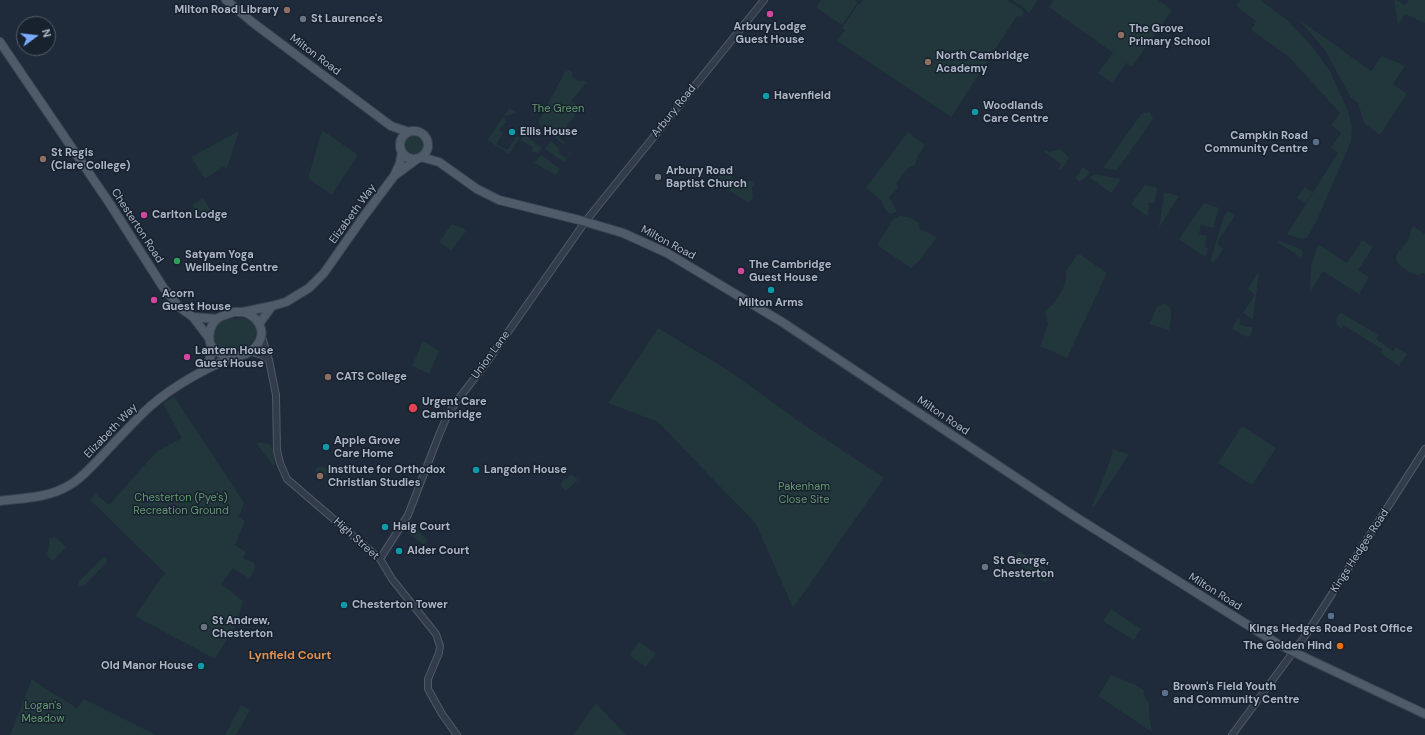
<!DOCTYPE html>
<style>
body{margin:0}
#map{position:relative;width:1425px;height:735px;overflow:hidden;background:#1f2a3a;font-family:"DM Sans",sans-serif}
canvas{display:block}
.north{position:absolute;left:16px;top:16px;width:40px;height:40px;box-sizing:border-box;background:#18212e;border:1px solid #545d6b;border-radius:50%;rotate:75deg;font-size:11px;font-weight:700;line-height:16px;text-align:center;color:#adb6c7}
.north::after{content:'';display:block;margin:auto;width:14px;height:18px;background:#7aabff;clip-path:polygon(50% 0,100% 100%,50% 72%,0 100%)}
</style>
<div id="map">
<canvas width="1425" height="735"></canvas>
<div class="north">N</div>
</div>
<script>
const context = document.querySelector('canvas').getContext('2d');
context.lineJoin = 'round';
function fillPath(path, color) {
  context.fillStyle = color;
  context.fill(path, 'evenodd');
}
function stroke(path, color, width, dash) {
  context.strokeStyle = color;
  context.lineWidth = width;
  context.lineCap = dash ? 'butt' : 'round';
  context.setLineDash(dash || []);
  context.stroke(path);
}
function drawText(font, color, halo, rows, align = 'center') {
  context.font = font + ' "DM Sans",sans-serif';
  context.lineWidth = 3;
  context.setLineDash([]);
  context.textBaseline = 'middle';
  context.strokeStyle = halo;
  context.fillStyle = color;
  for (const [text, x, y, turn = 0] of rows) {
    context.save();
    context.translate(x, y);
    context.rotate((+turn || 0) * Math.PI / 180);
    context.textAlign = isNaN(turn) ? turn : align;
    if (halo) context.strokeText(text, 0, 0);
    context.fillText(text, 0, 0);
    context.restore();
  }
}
const green = new Path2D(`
 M821,0H855L858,2L842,25L816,7Z
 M863,0H1007L1023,10L1024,13L1021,17L1017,16L951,117L837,41L845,30L842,28L858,4H860Z
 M1012,0H1038L1029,14L1024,8Z
 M1054,0H1158L1172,10L1132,67L1126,63L1112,83L1098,73L1113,53L1049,7Z
 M1241,0H1260L1286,19L1312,46L1331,73L1348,111L1352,128L1351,142L1316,222L1307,238L1301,239L1287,234L1338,153L1331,148L1341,133L1331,125L1340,113L1288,56L1251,30L1256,21L1236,6Z
 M1394,0H1397L1405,5L1409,0H1425V23L1405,14L1398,25Z
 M1300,21L1307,25L1371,71L1382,56L1405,66L1393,84L1407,94L1380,135L1364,123L1358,103L1351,98L1325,50Z
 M569,70L573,73L572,76L580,82L583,80L588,83L586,85L585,84L571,101L580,108L559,138L565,143L563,144L554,137L555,134L544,124L541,127L538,122L565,72Z
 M510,108L517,113L504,116L506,122L499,130L503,133L496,144L507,150L518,135L519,136L518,138L519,139L509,154L487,140Z
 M1150,112L1153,119L1117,170L1103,168L1142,113Z
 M322,130L358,155L332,195L308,178Z
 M239,131L227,168L223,167L205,179L191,157Z
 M908,132L925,145L918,156L915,165L909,167L896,183L898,188L889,197L897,212L890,214L886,211L881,200L866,188Z
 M403 145a11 11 0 1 1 22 0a11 11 0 1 1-22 0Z
 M525,135L542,148L538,153L531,151L533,147L522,141L518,143Z
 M551,141L559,148L560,151L559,153L566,158L573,149V150L564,162L545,149Z
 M1061,149L1069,158L1061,170L1059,169L1061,164L1043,151L1045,150L1049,152Z
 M541,155L560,169L556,175L534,163Z
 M1083,167L1090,172C1087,177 1083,178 1080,182L1075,178Z
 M724,170C732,177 739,189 750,180L754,184L752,187L753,197L749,203L715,182Z
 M1094,174L1121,179L1111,193L1090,178Z
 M1145,185L1157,188L1155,203H1149L1148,217L1131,204Z
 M1304,187L1313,192L1306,203L1297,198Z
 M1164,192L1179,196L1159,228Z
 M203,198L212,212L202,219L192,205Z
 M1204,203L1219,208L1213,228L1201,225L1199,234L1207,236L1205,247L1208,248L1205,257L1179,239Z
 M1228,211L1235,215L1217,243L1223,249L1213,263L1210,261L1224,216Z
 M899,216C907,216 912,218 919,223L920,229L937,237L920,260L911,268L877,245L893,219Z
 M452,224L467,230L451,251L439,242Z
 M1413,226L1425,234V274L1423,273L1420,275C1413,275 1408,271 1403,268C1387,256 1403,250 1409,238C1411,234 1410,230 1413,226Z
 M1362,240L1373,247L1358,270L1369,277L1359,294L1323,271L1310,293L1311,266L1318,244L1347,263Z
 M1280,241L1301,249L1303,252L1302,258L1277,242Z
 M1078,253L1107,273L1067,358L1040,346L1048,325L1045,311L1054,303L1062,290L1066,280V271Z
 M1259,271L1253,320L1243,313L1255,295L1248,289Z
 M1164,303C1176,309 1170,319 1169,330L1149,324L1157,307Z
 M1342,313L1378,335L1376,339L1393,351L1396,347L1407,354L1399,366L1381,354L1383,350L1344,325L1341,329C1335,325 1335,320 1339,314Z
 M238,318C263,317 262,346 238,350C233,351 228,352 223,350C211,345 209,330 220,323C225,319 231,319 238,318Z
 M1238,318L1241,321L1239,324L1245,326L1253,327L1251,335L1247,337L1232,329Z
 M658,328L731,372L801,423L884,478L793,608L756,524L658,422L608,403Z
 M423,341L439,351L429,374L412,366Z
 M174,396L244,503L239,517L245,521L235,545L246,552L243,558L255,563V567L250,579L233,568L221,584L243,601L237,624L215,659L135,616L160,579L166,574L90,500L96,494L109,505L157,451L182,438L163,404Z
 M1242,426L1276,448L1252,485L1218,463Z
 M259,442L270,444C274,450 276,460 274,467L256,443Z
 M1113,449L1129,454L1093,509L1092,506L1110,461Z
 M315 472a6 6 0 1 1 12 0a6 6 0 1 1-12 0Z
 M570,475H573L578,480L566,491L561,486L562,482Z
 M411,525L413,526L428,540L424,545L406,532Z
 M55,537L66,547L52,561L47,555L49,543V538Z
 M1019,551L1052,573L1045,583L1013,560Z
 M104,556L107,558V562L84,586H79V581Z
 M1111,609L1141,629L1134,640L1103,621Z
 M639,642L656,654L646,667L629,655Z
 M1111,675C1122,680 1135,683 1145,691L1143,692L1147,701H1149V715L1152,732L1098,696Z
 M32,679L43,687L77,708L84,699L156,735H10Z
 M596,703L626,735H573Z
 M241,705L250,710L236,735H225Z`);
const tertiary = new Path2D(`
 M262,337L269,360L276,395L277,450L280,463L287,479L380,559L392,579L436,634L440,646L439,653L428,679V689L442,714L457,735
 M252,352L262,355L269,360
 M380,559L408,515L439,435L448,414L460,397L487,362L585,222L764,0
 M1232,735L1305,636L1425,449`);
const primary = new Path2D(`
 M226,0L252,22L391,126L409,132
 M0,42L110,204L163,287L179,307L193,317L209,338
 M400 145a14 14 0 1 1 28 0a14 14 0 1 1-28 0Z
 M421,157L439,162L477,189L499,200L579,220L623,233L667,253L782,322L1074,516L1278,644L1306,658L1425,714
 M395,174L400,163L402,152
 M234,312C237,312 241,312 243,312C257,315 266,330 259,342C251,357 227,362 214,349C206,341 209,326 217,319C222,315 229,314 234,312Z
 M243,312L272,306L286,302L309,288L324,273L364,216L394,176L417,159
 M193,317L217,319
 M259,324L272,306
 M207,368L213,348
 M0,501C22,498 48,498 68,486C80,480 89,469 98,460C113,444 127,429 142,414C168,388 202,370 235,356`);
const markers = [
 [287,10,4,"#8d6e63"],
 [770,14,4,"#d1479c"],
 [303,19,4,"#6b7280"],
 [1121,35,4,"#8d6e63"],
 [928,62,4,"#8d6e63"],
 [766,96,4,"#0f9aa8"],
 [975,112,4,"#0f9aa8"],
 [512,132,4,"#0f9aa8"],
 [1316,142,4,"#5c6f8a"],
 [43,159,4,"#8d6e63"],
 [658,177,4,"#6b7280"],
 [144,215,4,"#d1479c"],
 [177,261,4,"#2e9e5b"],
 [741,271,4,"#d1479c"],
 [771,290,4,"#0f9aa8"],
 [154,300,4,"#d1479c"],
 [187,357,4,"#d1479c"],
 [328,377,4,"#8d6e63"],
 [413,408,5,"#e0444e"],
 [326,447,4,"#0f9aa8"],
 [476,470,4,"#0f9aa8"],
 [320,476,4,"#8d6e63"],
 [385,527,4,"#0f9aa8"],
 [399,551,4,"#0f9aa8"],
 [985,567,4,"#6b7280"],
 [344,605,4,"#0f9aa8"],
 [1331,616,4,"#5c6f8a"],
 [204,627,4,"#6b7280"],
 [1340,646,4,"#e8710a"],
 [201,666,4,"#0f9aa8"],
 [1165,693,4,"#5c6f8a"]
];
const poiNames = [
 ["Milton Road Library",279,10,"right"],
 ["St Laurence's",311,19],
 ["Arbury Lodge",770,27,"center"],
 ["Guest House",770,40,"center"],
 ["The Grove",1129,29],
 ["Primary School",1129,42],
 ["North Cambridge",936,56],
 ["Academy",936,69],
 ["Havenfield",774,96],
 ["Woodlands",983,106],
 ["Care Centre",983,119],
 ["Ellis House",520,132],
 ["Campkin Road",1308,136,"right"],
 ["Community Centre",1308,149,"right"],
 ["St Regis",51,153],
 ["(Clare College)",51,166],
 ["Arbury Road",666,171],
 ["Baptist Church",666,184],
 ["Carlton Lodge",152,215],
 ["Satyam Yoga",185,255],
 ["Wellbeing Centre",185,268],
 ["The Cambridge",749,265],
 ["Guest House",749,278],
 ["Acorn",162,294],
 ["Guest House",162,307],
 ["Milton Arms",771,303,"center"],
 ["Lantern House",195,351],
 ["Guest House",195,364],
 ["CATS College",336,377],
 ["Urgent Care",422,402],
 ["Cambridge",422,415],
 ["Apple Grove",334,441],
 ["Care Home",334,454],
 ["Institute for Orthodox",328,470],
 ["Christian Studies",328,483],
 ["Langdon House",484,470],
 ["Haig Court",393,527],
 ["Alder Court",407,551],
 ["St George,",993,561],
 ["Chesterton",993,574],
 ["Chesterton Tower",352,605],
 ["St Andrew,",212,621],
 ["Chesterton",212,634],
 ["Kings Hedges Road Post Office",1331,629,"center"],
 ["The Golden Hind",1332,646,"right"],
 ["Old Manor House",193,666,"right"],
 ["Brown's Field Youth",1173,687],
 ["and Community Centre",1173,700]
];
const streetNames = [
 ["Milton Road",315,55,37],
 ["Arbury Road",674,111,-51],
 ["Elizabeth Way",353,214,-54],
 ["Chesterton Road",137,226,57],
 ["Milton Road",668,243,28],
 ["Union Lane",491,355,-54],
 ["Milton Road",943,416,34],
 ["Elizabeth Way",111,431,-46],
 ["High Street",356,539,42],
 ["Kings Hedges Road",1360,551,-57],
 ["Milton Road",1215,592,32]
];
const parkNames = [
 ["The Green",558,109],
 ["Pakenham",804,487],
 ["Close Site",804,500],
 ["Chesterton (Pye's)",181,498],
 ["Recreation Ground",181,511],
 ["Logan's",43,706],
 ["Meadow",43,719]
];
const neighbourhoodNames = [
 ["Lynfield Court",290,656]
];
fillPath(green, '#21373b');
stroke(tertiary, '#505968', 8);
stroke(primary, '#3c4554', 10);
stroke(tertiary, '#333c4a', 6);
stroke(primary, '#505b6a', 8);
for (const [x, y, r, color] of markers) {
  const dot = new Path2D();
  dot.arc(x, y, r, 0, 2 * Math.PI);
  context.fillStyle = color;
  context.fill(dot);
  stroke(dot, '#18212e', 1.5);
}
drawText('bold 11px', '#adb6c7', '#18212e', poiNames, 'left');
drawText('11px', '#adb6c7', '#18212e', streetNames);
drawText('11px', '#639970', '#18212e', parkNames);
drawText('bold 12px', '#db9154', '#18212e', neighbourhoodNames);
</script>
